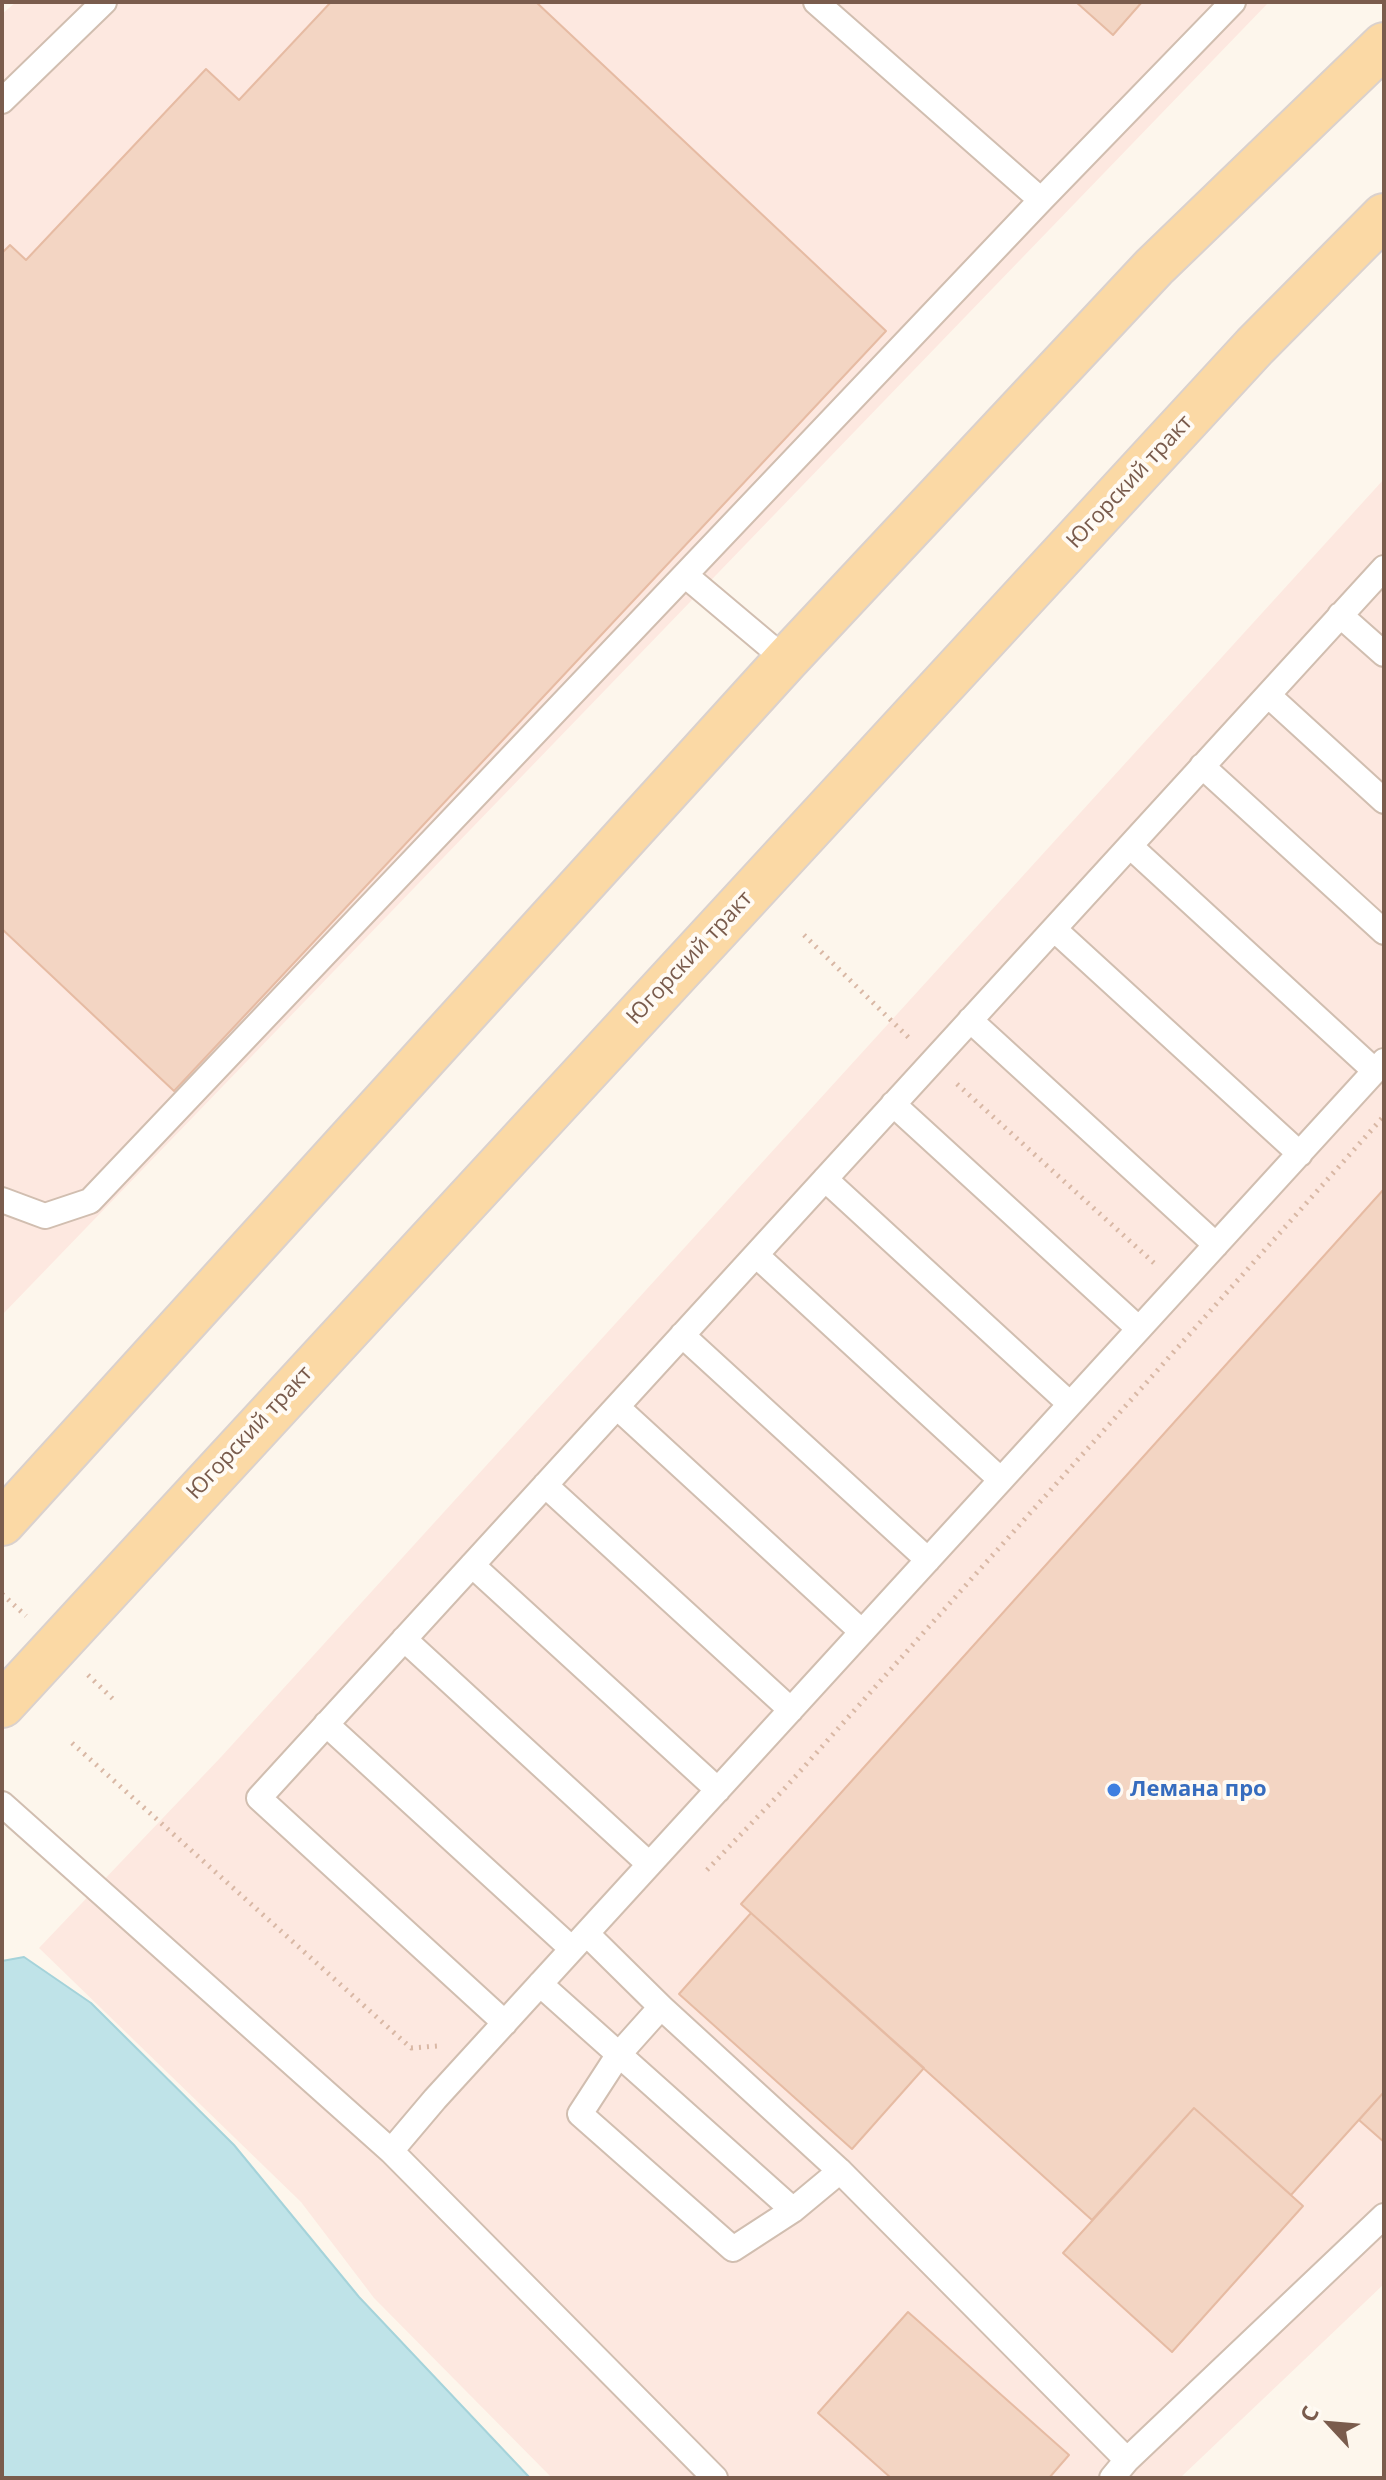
<!DOCTYPE html>
<meta charset="utf-8">
<style>
body{margin:0}
#map{position:relative;width:1386px;height:2480px;overflow:hidden;background:#fdf6ec;font-family:"Open Sans",sans-serif}
canvas{display:block}
.frame{position:absolute;inset:0;border:4px solid #7a5c4d;pointer-events:none}
.north{position:absolute;left:1290px;top:2384px;width:80px;height:80px;-webkit-text-stroke:6px #fffaf3;paint-order:stroke;rotate:296deg;font-size:22px;font-weight:700;line-height:32px;text-align:center;color:#7a5c4d}
.north::after{content:'';display:block;margin:auto;width:28px;height:36px;background:#7a5c4d;clip-path:polygon(50% 0,100% 100%,50% 72%,0 100%)}
</style>
<div id="map">
<canvas width="1386" height="2480"></canvas>
<div class="frame"></div>
<div class="north">С</div>
</div>
<script>
const context = document.querySelector('canvas').getContext('2d');
context.lineJoin = 'round';
function fillPath(path, color) {
  context.fillStyle = color;
  context.fill(path, 'evenodd');
}
function stroke(path, color, width, dash) {
  context.strokeStyle = color;
  context.lineWidth = width;
  context.lineCap = dash ? 'butt' : 'round';
  context.setLineDash(dash || []);
  context.stroke(path);
}
function drawText(font, color, halo, rows, align = 'center') {
  context.font = font + ' "Open Sans",sans-serif';
  context.lineWidth = 8;
  context.setLineDash([]);
  context.textBaseline = 'middle';
  context.strokeStyle = halo;
  context.fillStyle = color;
  for (const [text, x, y, turn = 0] of rows) {
    context.save();
    context.translate(x, y);
    context.rotate((+turn || 0) * Math.PI / 180);
    context.textAlign = isNaN(turn) ? turn : align;
    if (halo) context.strokeText(text, 0, 0);
    context.fillText(text, 0, 0);
    context.restore();
  }
}
const commercial = new Path2D(`
 M16,2H1269L2,1315V14Z
 M1384,479V2284L1180,2478H552L374,2298L301,2202L39,1948L221,1757Z`);
const water = new Path2D(`
 M24,1957L91,2003L234,2145L359,2297L530,2478H2V1961Z`);
const building = new Path2D(`
 M331,2H536L886,331L174,1091L2,929V253L10,245L26,260L206,69L239,100Z
 M1076,2H1142L1113,35Z
 M1384,1189V2092L1291,2195L1194,2108L1092,2220L741,1904Z
 M751,1913L924,2068L852,2149L679,1994Z
 M1384,2092V2142L1359,2120Z
 M1194,2108L1303,2206L1172,2352L1063,2253Z
 M908,2312L1069,2455L1049,2478H891L818,2413Z`);
const path = new Path2D(`
 M804,935L909,1038
 M957,1084L1154,1263
 M2,1594L26,1616
 M88,1675L114,1700
 M72,1743L411,2048L437,2046
 M707,1870L786,1787L1384,1116`);
const lane = new Path2D(`
 M816,2L1041,200
 M2,101L104,2
 M685,575L786,660
 M1340,615L1384,654
 M1268,695L1384,801
 M1202,766L1384,932
 M1130,846L1375,1071
 M1054,929L1300,1154
 M970,1020L1216,1245
 M893,1104L1139,1329
 M825,1179L1070,1404
 M2,1200L45,1216L90,1201L1041,200L1233,2
 M756,1255L1001,1480
 M682,1335L928,1560
 M617,1407L862,1632
 M545,1485L791,1710
 M472,1565L718,1790
 M404,1639L649,1864
 M326,1724L572,1949
 M2,1804L391,2151L715,2478
 M587,1934L661,2007L840,2171L1127,2460
 M540,1984L793,2210
 M661,2007L619,2054L580,2114L733,2249L793,2210L840,2171
 M505,2023L259,1798L1384,568
 M391,2151L435,2099L1384,1061
 M1112,2478L1127,2460L1384,2216`);
const primary = new Path2D(`
 M2,1523L786,660L1154,267L1384,45
 M2,1705L1255,346L1384,216`);
const markers = [
 [1114,1790,8,"#3f7fe0"]
];
const streetNames = [
 ["Югорский тракт",1130,482,-47],
 ["Югорский тракт",690,958,-47],
 ["Югорский тракт",250,1433,-47]
];
const shopNames = [
 ["Лемана про",1130,1790]
];
fillPath(commercial, '#fde8e0');
fillPath(water, '#bfe3e8');
stroke(water, '#a5d3da', 2);
fillPath(building, '#f3d5c3');
stroke(building, '#e6bba3', 2);
stroke(lane, '#d1beb0', 28);
stroke(primary, '#dad1cd', 48);
stroke(path, '#d9b8a5', 5, [2, 6]);
stroke(lane, '#fff', 24);
stroke(primary, '#fbd9a5', 44);
for (const [x, y, r, color] of markers) {
  const dot = new Path2D();
  dot.arc(x, y, r, 0, 2 * Math.PI);
  context.fillStyle = color;
  context.fill(dot);
  stroke(dot, '#fffaf3', 3);
}
drawText('22px', '#7a5c4d', '#fffaf3', streetNames);
drawText('bold 22px', '#366cbe', '#fffaf3', shopNames, 'left');
</script>
